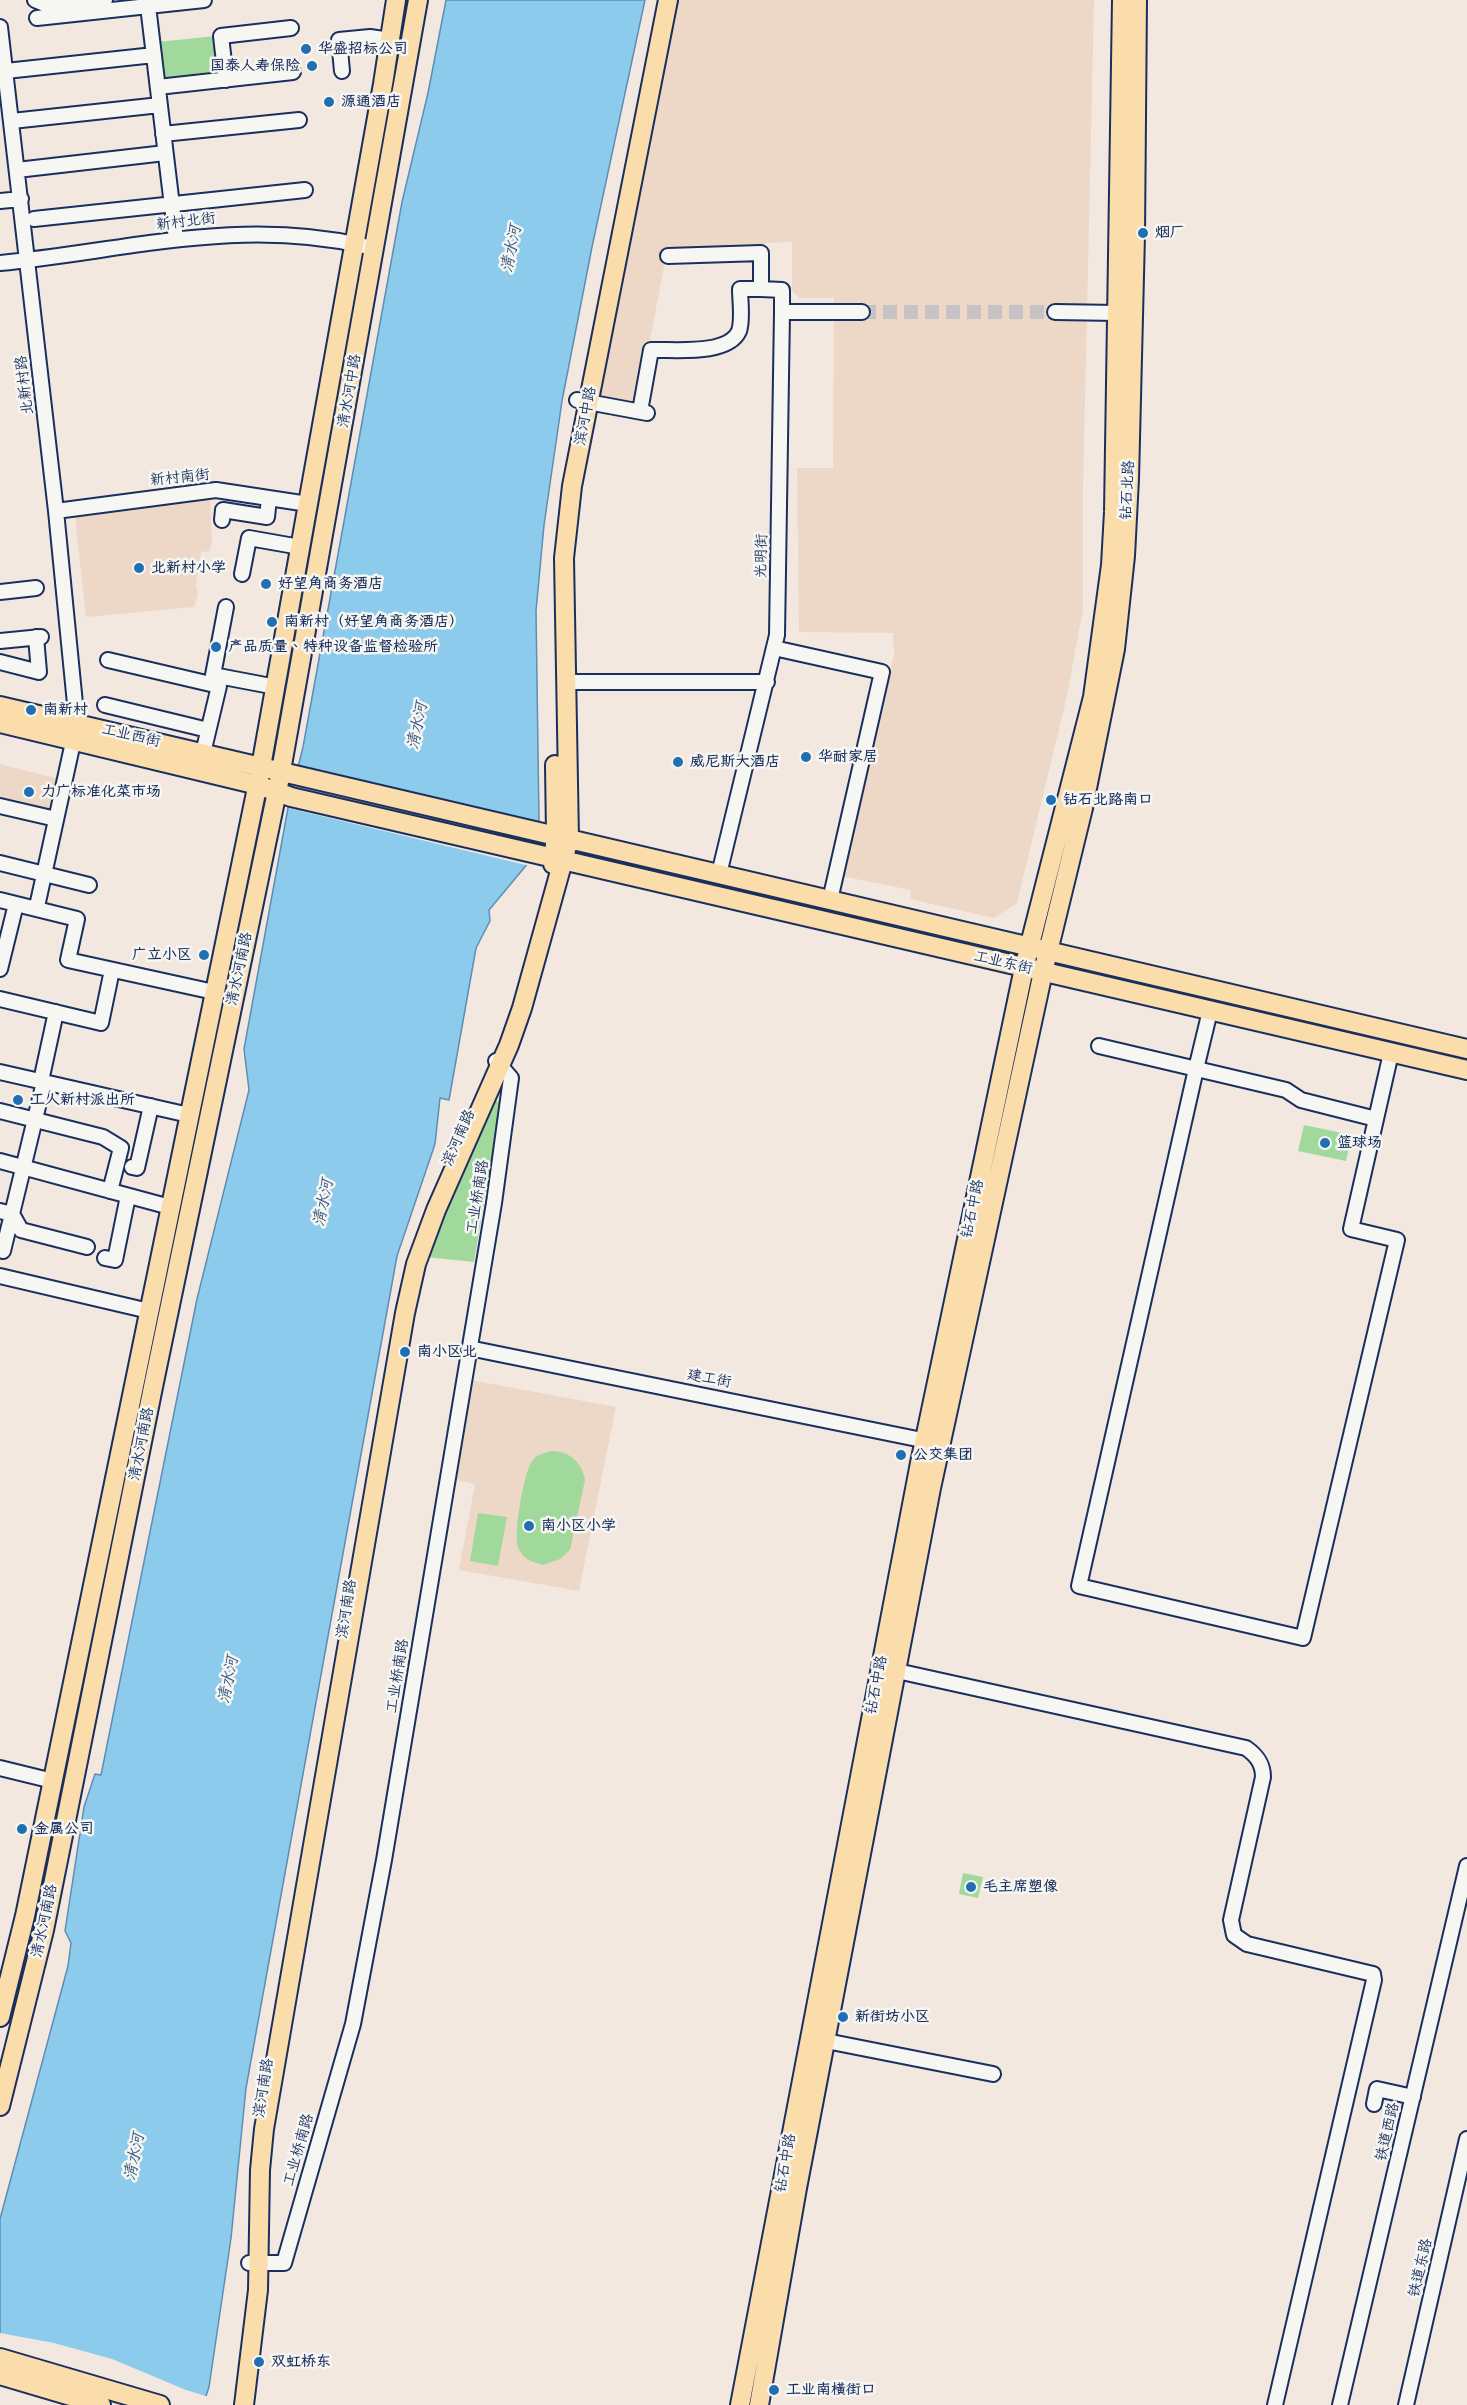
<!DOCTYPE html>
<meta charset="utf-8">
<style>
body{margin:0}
canvas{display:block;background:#f2e8df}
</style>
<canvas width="1467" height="2405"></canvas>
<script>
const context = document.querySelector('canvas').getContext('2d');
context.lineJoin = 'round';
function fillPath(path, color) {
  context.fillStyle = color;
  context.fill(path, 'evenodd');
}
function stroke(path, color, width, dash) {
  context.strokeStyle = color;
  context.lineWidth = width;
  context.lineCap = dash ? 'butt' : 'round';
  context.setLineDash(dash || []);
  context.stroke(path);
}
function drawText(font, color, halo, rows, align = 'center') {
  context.font = font + ' "Balsamiq Sans","LXGW WenKai TC",sans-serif';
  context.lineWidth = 5;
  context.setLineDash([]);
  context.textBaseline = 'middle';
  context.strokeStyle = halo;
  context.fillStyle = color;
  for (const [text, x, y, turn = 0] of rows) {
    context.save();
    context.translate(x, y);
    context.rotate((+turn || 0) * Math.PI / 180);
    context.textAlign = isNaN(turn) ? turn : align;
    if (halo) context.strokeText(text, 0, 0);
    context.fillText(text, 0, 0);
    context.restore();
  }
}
const built = new Path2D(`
 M679,0H1094L1083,487V609L1067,696L1017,903L994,918L910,899L911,890L841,876L894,655L893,633L799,632L797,468H833L834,298H799L792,291V242L765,243V248L667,251L638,403L600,398Z
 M210,499L212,541L210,551L201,552L196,585L198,594L194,607L86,617L75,517Z
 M0,764L63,780L55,815L0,802Z
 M471,1380L616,1407L579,1591L459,1570L475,1484L452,1479Z`);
const green = new Path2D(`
 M216,36L220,71L161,78L157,42Z
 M490,1099L501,1102L474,1262L426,1257Z
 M1304,1125L1352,1135L1346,1161L1298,1151Z
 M552,1451C570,1451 582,1463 585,1480L570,1550L560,1559L543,1565C532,1562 522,1559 518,1547C513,1534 524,1472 532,1461C537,1454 545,1453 552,1451Z
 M478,1513L507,1517L498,1566L470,1561Z
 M963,1873L983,1877L978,1898L959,1894Z`);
const water = new Path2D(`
 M446,0H645L592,247L562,401L544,525L536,611L539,822L529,862L489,910L490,921L476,948L449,1100L440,1098L435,1144L397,1256L246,2088L231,2238L209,2387L203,2405H0V2219L68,1966L71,1943L65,1931L84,1807L95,1774L101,1775L197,1299L249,1090L244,1049L288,808L303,747L402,202L428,93Z`);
const pier = new Path2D(`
 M297,767L541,827L532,863L530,866L288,808Z
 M0,2333L54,2343L112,2359L186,2390L209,2397L207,2405H0Z`);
const minorTunnel = new Path2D(`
 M862,312H1055`);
const minor = new Path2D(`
 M35,0L47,5L105,0
 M148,6L176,239
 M37,18L204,0
 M0,27L56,511L77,724L38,902
 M6,71L154,55
 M342,71L339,40L370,37L390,40
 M226,80L221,36L291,28
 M158,87L293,72
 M12,121L160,105
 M163,134L299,120
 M17,170L165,153
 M0,201L21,199
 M34,219L305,190
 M0,263C125,251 237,217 364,246
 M761,289L782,290V312
 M1055,312L1118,313
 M577,400L647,413
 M640,411L651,350C673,349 728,356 739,331C743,320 740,301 740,289H761V253L668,256
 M56,511L216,490L308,504
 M222,520L223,510L267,517L269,498
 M242,574L249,538L300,547
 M0,592L36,588
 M226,607L213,675L276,687
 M0,641L41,637
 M774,648L882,672L830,900
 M108,660L219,686L203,753
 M0,662L39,672L36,637
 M566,682H767
 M105,705L208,730
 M0,806L56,819
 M0,863L89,885
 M719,874L777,635L782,312H862
 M0,900L77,919L68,960L214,992
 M0,969L16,904
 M0,999L101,1023L112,970
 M1099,1046L1286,1090L1301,1100L1376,1119L1351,1229L1397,1240L1303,1638L1079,1586L1196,1069L1210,1011
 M0,1072L189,1115
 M41,1081L56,1012
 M0,1111L103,1137L121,1148L110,1191
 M1376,1119L1391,1053
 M0,1161L170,1207
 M132,1167L137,1168L151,1106
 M0,1211L12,1214L21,1230L87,1247
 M3,1251L44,1082
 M105,1258L115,1260L128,1196
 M0,1276L149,1311
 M469,1348L932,1442
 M888,1669L1246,1748C1256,1755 1263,1763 1263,1777L1231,1920L1234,1935L1247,1944L1373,1974L1374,1980L1275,2405
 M0,1768L53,1781
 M816,2039L993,2074
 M1374,2104L1377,2089L1413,2097
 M249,2263H284L353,2024L384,1860L494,1203L511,1078L496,1061
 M1340,2405L1467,1866
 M1406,2405L1467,2139`);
const major = new Path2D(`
 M0,706L1467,1049
 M0,723L258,785L291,797L1467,1070
 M553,864L556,835L555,765
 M0,2017L25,1916L259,778L383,84L396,0
 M0,2106L44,1930L154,1382L279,782L418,0
 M0,2358L160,2405
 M0,2375L101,2405
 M244,2405L258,2290L260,2170L264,2129L405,1313L416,1264L436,1210L509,1045L522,1008L569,839L564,558L572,486L668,0
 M740,2405L920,1463L1024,968L1093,697L1111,565L1114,512L1122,0
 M759,2405L797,2188L931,1488L1043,972L1083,808L1115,649L1125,556L1129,479L1135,235L1137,0`);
const markers = [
 [306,49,6,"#1f6fb2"],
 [312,66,6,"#1f6fb2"],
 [329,102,6,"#1f6fb2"],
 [1143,233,6,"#1f6fb2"],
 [139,568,6,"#1f6fb2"],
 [266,584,6,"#1f6fb2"],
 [272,622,6,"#1f6fb2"],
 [216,647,6,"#1f6fb2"],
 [31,710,6,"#1f6fb2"],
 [806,757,6,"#1f6fb2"],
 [678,762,6,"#1f6fb2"],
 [29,792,6,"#1f6fb2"],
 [1051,800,6,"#1f6fb2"],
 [204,955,6,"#1f6fb2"],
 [18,1100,6,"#1f6fb2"],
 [1325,1143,6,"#1f6fb2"],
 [405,1352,6,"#1f6fb2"],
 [901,1455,6,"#1f6fb2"],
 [529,1526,6,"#1f6fb2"],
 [22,1829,6,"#1f6fb2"],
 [971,1887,6,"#1f6fb2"],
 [843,2017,6,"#1f6fb2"],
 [259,2362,6,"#1f6fb2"],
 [774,2390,6,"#1f6fb2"]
];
const poiNames = [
 ["华盛招标公司",318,49],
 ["国泰人寿保险",300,66,"right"],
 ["源通酒店",341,102],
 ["烟厂",1155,233],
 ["北新村小学",151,568],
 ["好望角商务酒店",278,584],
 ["南新村（好望角商务酒店）",284,622],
 ["产品质量、特种设备监督检验所",228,647],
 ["南新村",43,710],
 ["华耐家居",818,757],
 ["威尼斯大酒店",690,762],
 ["力广标准化菜市场",41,792],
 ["钻石北路南口",1063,800],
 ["广立小区",192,955,"right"],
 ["工人新村派出所",30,1100],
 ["篮球场",1337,1143],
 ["南小区北",417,1352],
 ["公交集团",913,1455],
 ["南小区小学",541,1526],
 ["金属公司",34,1829],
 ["毛主席塑像",983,1887],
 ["新街坊小区",855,2017],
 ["双虹桥东",271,2362],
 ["工业南横街口",786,2390]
];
const streetNames = [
 ["新村北街",186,222,-7],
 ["北新村路",25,385,-97],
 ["清水河中路",350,391,-80],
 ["滨河中路",586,416,-79],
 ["新村南街",180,478,-6],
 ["钻石北路",1128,490,-87],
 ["光明街",762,556,-89],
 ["工业西街",131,736,13],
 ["工业东街",1003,963,13],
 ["清水河南路",240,969,-78],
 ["滨河南路",459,1138,-66],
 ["工业桥南路",478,1197,-81],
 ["钻石中路",973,1209,-78],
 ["建工街",709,1379,11],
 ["清水河南路",142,1444,-79],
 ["滨河南路",347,1609,-81],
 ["工业桥南路",398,1676,-81],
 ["钻石中路",877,1685,-79],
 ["清水河南路",45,1921,-78],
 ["滨河南路",264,2088,-81],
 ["铁道西路",1388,2132,-77],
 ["工业桥南路",299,2150,-74],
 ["钻石中路",786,2163,-80],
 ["铁道东路",1421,2268,-77]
];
const waterNames = [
 ["清水河",512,249,-79],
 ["清水河",418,726,-79],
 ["清水河",324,1203,-79],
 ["清水河",229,1680,-79],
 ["清水河",135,2157,-79]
];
fillPath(built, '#edd8c8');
fillPath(green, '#a1d99d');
fillPath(water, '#8dcbed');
stroke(water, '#5f8db4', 1.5);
fillPath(pier, '#f2e8df');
stroke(minorTunnel, '#c7c3c5', 14, [14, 7]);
stroke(minor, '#1b2f5e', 18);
stroke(major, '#1b2f5e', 22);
stroke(minor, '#f6f6f2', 14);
stroke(major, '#faddab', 18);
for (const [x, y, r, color] of markers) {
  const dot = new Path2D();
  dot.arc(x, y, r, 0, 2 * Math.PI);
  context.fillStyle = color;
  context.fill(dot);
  stroke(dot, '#f6f6f2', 2);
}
drawText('bold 15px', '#1b2f5e', '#f6f6f2', poiNames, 'left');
drawText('15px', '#1b2f5e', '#f6f6f2', streetNames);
drawText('italic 16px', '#385682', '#f6f6f2', waterNames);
</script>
